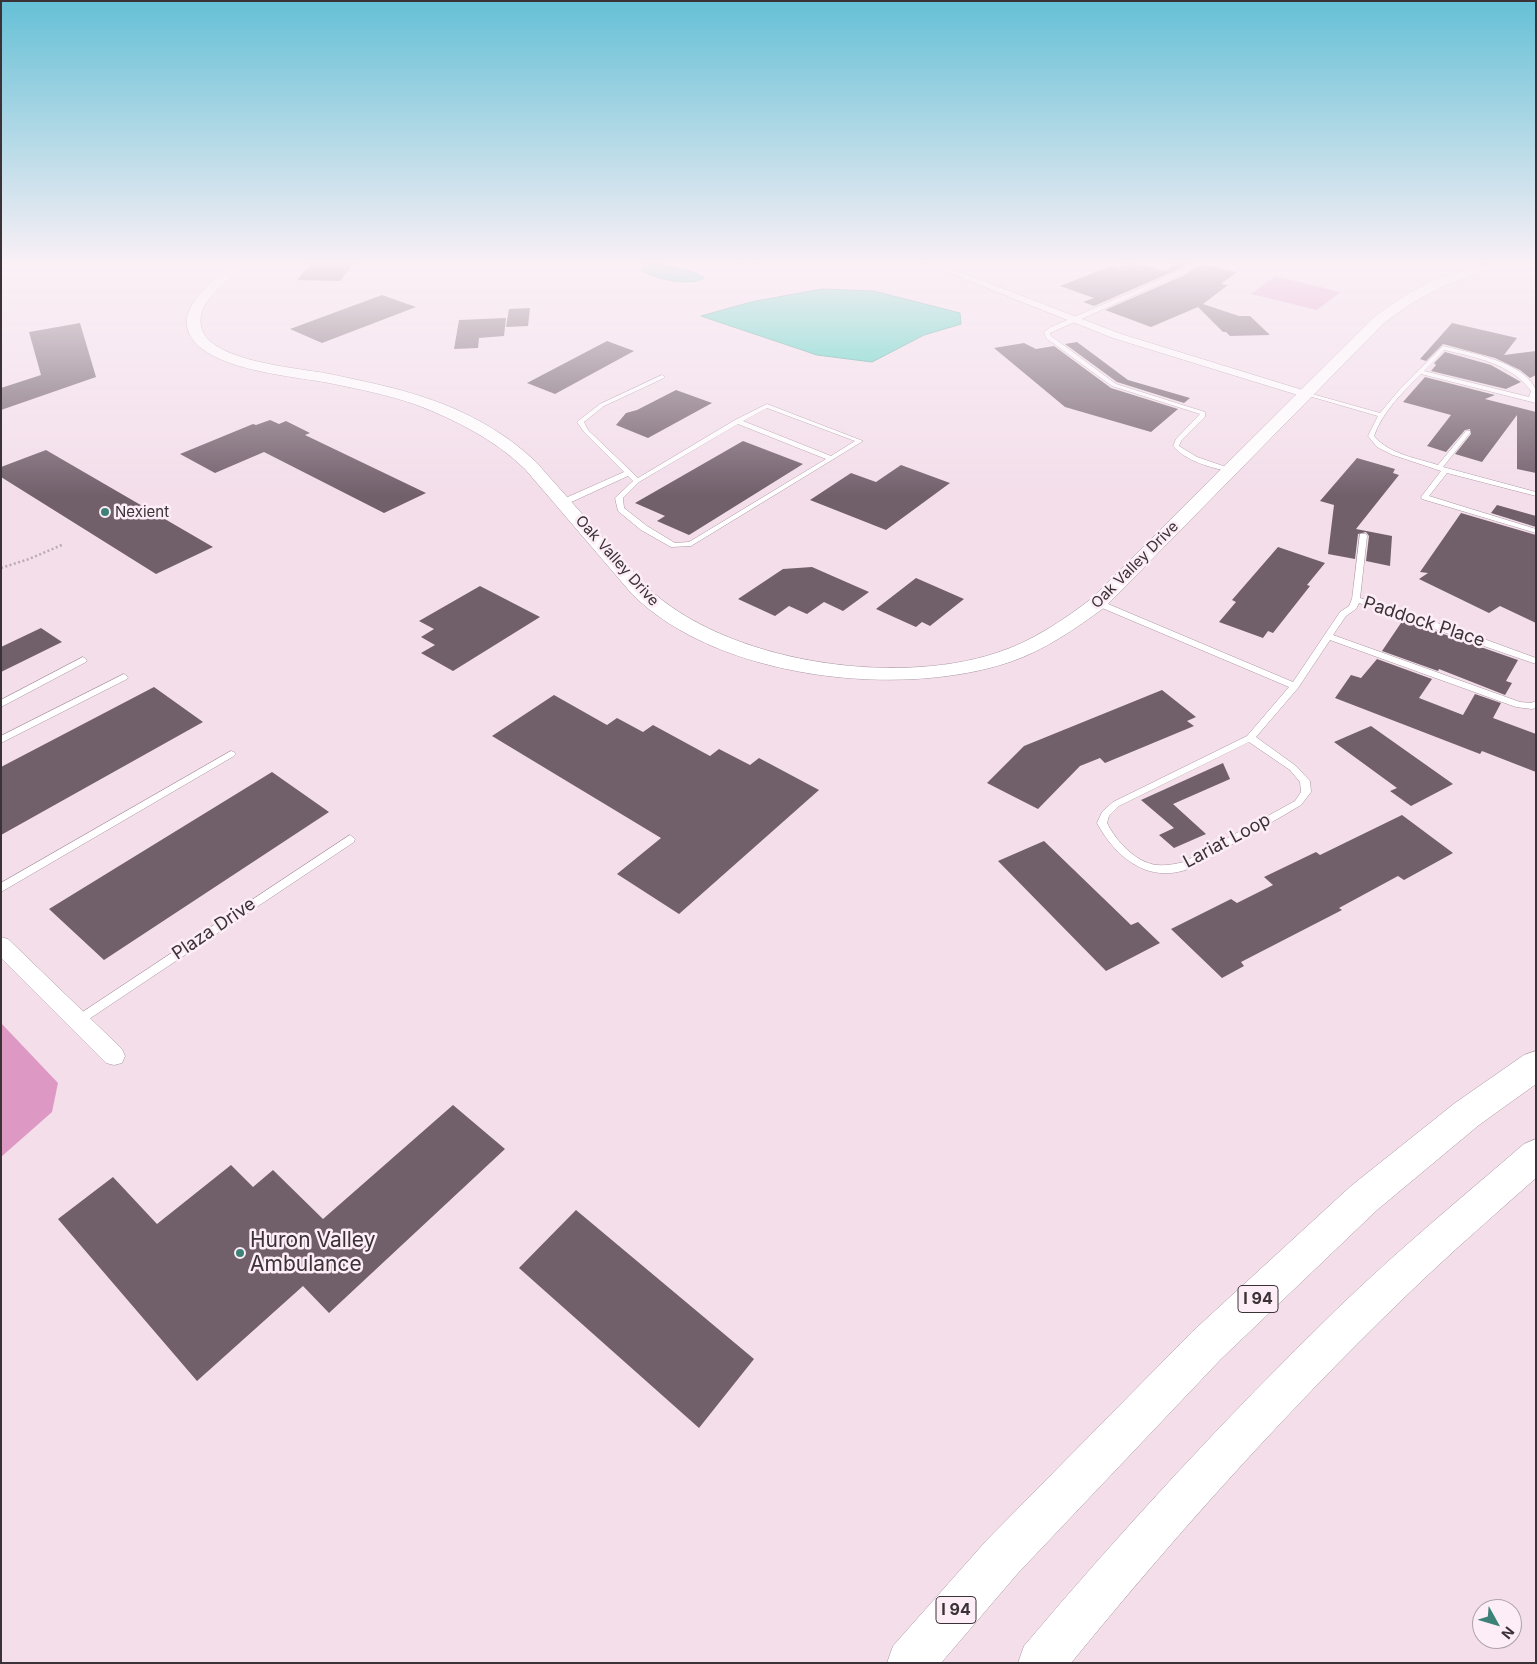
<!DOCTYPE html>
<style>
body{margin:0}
#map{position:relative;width:1537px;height:1664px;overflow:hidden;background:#f3deea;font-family:Inter,sans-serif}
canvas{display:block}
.frame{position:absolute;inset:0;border:2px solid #3a3236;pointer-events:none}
.north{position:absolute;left:1472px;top:1599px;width:50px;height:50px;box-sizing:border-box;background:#fdedf6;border:1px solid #afa2a9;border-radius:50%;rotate:129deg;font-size:14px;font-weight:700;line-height:20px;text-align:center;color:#3a3236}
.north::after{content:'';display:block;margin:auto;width:18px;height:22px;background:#3d8276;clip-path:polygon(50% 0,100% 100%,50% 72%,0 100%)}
</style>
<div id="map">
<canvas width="1537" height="1664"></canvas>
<div class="frame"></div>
<div class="north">N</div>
</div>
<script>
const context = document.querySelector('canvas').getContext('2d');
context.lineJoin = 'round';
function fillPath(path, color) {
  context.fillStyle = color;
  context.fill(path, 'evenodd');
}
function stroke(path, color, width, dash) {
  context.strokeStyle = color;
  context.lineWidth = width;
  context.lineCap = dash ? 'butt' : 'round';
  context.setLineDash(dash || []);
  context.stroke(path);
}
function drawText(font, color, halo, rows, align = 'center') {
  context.font = font + ' Inter,sans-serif';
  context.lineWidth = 5;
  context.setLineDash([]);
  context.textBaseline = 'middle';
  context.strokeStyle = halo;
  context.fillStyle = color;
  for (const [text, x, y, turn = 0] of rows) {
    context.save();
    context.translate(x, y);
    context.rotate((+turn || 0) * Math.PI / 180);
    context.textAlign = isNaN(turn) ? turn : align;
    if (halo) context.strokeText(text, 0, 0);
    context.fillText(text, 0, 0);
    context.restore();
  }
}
const green = new Path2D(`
 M1275,276L1340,292L1317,310L1251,294Z
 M1,1023L58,1083L52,1112L1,1157Z`);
const water = new Path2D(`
 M657,263L697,273L704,278C694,287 651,279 641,270L644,264Z
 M822,289L874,291L960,313L961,324L924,335L872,362L817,355L701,316L751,302Z`);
const building = new Path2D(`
 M312,263H354L340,281L297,280Z
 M1127,263H1134L1166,271L1175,263H1190L1179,269L1094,306L1083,302L1094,298L1060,286L1111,266L1118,268Z
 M1201,264L1237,272L1221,284L1228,285L1203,304L1239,316H1250L1270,335L1230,336L1226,332H1223L1198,307L1151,327L1105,310L1185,275Z
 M382,295L416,307L322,343L290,329Z
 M530,308L528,326L506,327L509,309Z
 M506,318L504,336L479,338L478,348L454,349L459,320Z
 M80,323L96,377L1,410V388L41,375L29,332Z
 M1452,323L1517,338L1504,355L1536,351V375L1530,378L1520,370L1495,358L1443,344L1426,361L1420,359Z
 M607,341L634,351L555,394L527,383Z
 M1077,342L1128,380L1190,398L1184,403L1117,382L1065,344Z
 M1024,343L1036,349L1054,346L1111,388L1178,409L1151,432L1065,407L994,348Z
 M1445,352L1491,365L1521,382L1506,389L1431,371L1436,365L1434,363Z
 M1425,377L1495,395L1485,399L1536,412V473L1517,469V415L1482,462L1455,454L1471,434L1470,429L1465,430L1446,452L1427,446L1451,415L1403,402Z
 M676,390L712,403L648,438L616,425L626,413L637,410Z
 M270,420L279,424L286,421L310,433L305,435L426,493L384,513L264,452L215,473L180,454L253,424L256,425Z
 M743,441L803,464L689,535L657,521L665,516L635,503Z
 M46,450L213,547L156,574L1,477V467Z
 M1357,458L1395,469L1393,473L1399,475L1356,529L1392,536L1390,566L1366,561L1369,536L1366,532L1358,534L1355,559L1328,554L1334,505L1320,501Z
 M901,465L950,483L886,530L810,500L851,473L876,482Z
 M1497,505L1536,516V527L1491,513Z
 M1461,513L1536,535V623L1500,606L1489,613L1419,579L1428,573L1420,572Z
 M1278,547L1325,563L1307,585L1310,586L1273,633L1268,631L1263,638L1219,622L1236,602L1232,600Z
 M812,567L869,592L843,611L824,602L807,614L789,606L775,616L738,599L783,569Z
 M916,578L964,599L930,626L922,622L916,627L876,609Z
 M480,586L540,617L453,671L421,653L435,645L421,637L434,629L419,621Z
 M1403,620L1518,660L1506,681L1512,683L1505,695L1439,669L1438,671L1382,651Z
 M41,628L62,642L1,672V647Z
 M1377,659L1432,679L1419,698L1463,715L1475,694L1501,703L1493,718L1536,734V772L1482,751L1480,754L1335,698L1351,675L1361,678Z
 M154,687L203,722L1,835V767Z
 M1162,690L1196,717L1187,721L1194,726L1105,763L1100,758L1080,766L1038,809L987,783L1024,746Z
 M554,695L607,725L617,718L643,732L653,725L710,756L719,749L750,765L759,758L819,790L679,914L617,874L661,838L492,736Z
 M1371,726L1453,784L1411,806L1390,791L1397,788L1334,742Z
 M1223,763L1230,779L1173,804L1206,834L1174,848L1159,835L1174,828L1141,800Z
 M272,772L329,812L104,960L49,909Z
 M1402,815L1453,853L1404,880L1398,876L1339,908L1342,910L1241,962L1244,966L1222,978L1171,929L1231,899L1237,903L1273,885L1264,877L1316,852L1320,855Z
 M1044,841L1131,925L1138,922L1160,943L1106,971L998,861Z
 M453,1105L505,1149L329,1313L303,1286L197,1381L58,1219L113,1177L157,1224L231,1165L253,1187L273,1170L323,1219Z
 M576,1210L754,1359L699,1428L519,1268Z`);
const path = new Path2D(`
 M1,568L29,559L64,544`);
const service = new Path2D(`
 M738,263L758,264L789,263L758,268Z
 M1193,263H1200L1184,273L1050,333L1051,336L1116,384L1205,412V417L1181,441L1179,446L1197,457L1232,469L1233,470L1230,472C1210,467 1187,462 1173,446L1176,439L1200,414L1112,386L1046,338L1044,332L1051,327L1180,271Z
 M1443,346C1468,352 1523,362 1535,388C1537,392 1536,398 1536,403L1421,374C1403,392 1383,411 1374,436C1389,454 1416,458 1438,465L1466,431H1470V433L1443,467L1536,492V496L1447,473L1429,496L1536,529V533L1422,499L1421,497L1441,471L1393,455L1377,447L1368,436L1378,416L1302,394L1305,392L1380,413L1400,389ZM1444,350C1475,357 1512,364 1531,391L1529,397L1424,371Z
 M662,375L665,377L664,378L604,406L584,422L588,430L638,478L735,420L767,404L863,441L691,546L671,547L641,530L618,511L615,498L633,481L628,476L567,504H561V500L624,472L584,432L577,422L578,421L600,404ZM767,408L855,441L831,456L743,421ZM738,424L826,459L689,542L675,543L647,526L624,508L623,498L639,482Z
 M1360,534H1366L1367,536L1360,598L1462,631L1536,658V664L1359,603L1356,609L1346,616L1333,635L1520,702L1531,703L1536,701V708L1532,709L1516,707L1330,640L1298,688L1256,737L1296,766L1310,781L1311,792L1301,805C1278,819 1254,832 1231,845C1218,852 1205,862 1191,868C1149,885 1116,858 1097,823L1102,812L1113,802L1247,736L1289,687L1095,605V601H1101L1293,682L1340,612L1349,606L1352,599ZM1249,742L1290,770L1300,782L1301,792L1295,801L1184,862C1175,864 1166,866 1157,865C1136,863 1116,841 1107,823L1109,816L1119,806Z
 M83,657L87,660L86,662L1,707V700Z
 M124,674L128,677L127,679L1,743V736Z
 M231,751L234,752L236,754L234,756L1,892V883Z
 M350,835L355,839L354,842L83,1023L79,1025L75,1023L73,1020L75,1017Z`);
const minor = new Path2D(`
 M924,263H937L1121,334L1309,392L1311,394L1309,396H1301L1113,338Z
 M1,937L8,939L122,1049L125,1056L122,1063L114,1065L106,1063L1,958Z`);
const tertiary = new Path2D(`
 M232,263H245C232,281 196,299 201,326C207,362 301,368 330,374C362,381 394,387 426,398C466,411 506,433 536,462L646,586C724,662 894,687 996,653C1031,642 1062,621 1091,599L1373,318C1410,290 1457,262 1505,263L1503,266C1458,277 1419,295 1383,324L1105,607C1075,629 1045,650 1010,662C900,699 717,679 632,594L525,469C495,440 456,420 417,405C389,395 358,389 329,383C295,376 194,370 187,326C183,303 217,277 232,263Z`);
const motorway = new Path2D(`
 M1536,1051V1084L1479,1125L1377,1210L1221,1359L1018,1573L941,1663H887L893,1646L986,1541L1193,1331L1351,1186L1455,1103L1524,1055Z
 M1536,1139V1178C1500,1210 1464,1241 1429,1274C1301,1395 1183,1526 1071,1663H1018L1024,1646C1123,1529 1227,1416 1337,1309C1397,1251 1461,1198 1524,1144Z`);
const markers = [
 [105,512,5,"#3d8276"],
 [240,1253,5,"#3d8276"]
];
const farPoinames = [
 ["Nexient",115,512]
];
const farStreetnames = [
 ["Oak Valley Drive",617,561,48],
 ["Oak Valley Drive",1135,565,-45]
];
const shields = [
 [1258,1299,40],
 [956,1610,40]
];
const shieldNames = [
 ["I 94",1258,1299],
 ["I 94",956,1610]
];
const streetNames = [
 ["Paddock Place",1424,622,18],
 ["Lariat Loop",1227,841,-28],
 ["Plaza Drive",214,929,-34]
];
const nearPoinames = [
 ["Huron Valley",250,1241],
 ["Ambulance",250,1265]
];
fillPath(green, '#dd99c4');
fillPath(water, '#42d1bc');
stroke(water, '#40a194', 1);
fillPath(building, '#715f6a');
stroke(service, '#aa96a2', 1);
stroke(minor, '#aa96a2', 1);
stroke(tertiary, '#aa96a2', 1);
stroke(motorway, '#aa96a2', 1);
stroke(path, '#bbaab4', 2.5, [2, 2.5]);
fillPath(service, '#fff');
fillPath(minor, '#fff');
fillPath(tertiary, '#fff');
fillPath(motorway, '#fff');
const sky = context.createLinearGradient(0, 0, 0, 496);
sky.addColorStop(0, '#65c0d6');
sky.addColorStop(0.53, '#faf0f6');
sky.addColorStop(1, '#faf0f600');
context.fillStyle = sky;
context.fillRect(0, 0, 1537, 496);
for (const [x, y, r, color] of markers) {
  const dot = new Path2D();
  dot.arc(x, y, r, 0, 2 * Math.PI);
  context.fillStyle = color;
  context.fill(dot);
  stroke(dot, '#fdedf6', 2);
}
drawText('15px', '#3a3236', '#fdedf6', farPoinames, 'left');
drawText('15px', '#3a3236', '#fdedf6', farStreetnames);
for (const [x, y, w] of shields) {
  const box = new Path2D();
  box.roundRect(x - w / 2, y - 13.5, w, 27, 4);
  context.fillStyle = '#fdedf6';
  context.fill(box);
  stroke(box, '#3a3236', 1);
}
drawText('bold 16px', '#3a3236', null, shieldNames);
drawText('18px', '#3a3236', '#fdedf6', streetNames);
drawText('21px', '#3a3236', '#fdedf6', nearPoinames, 'left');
</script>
